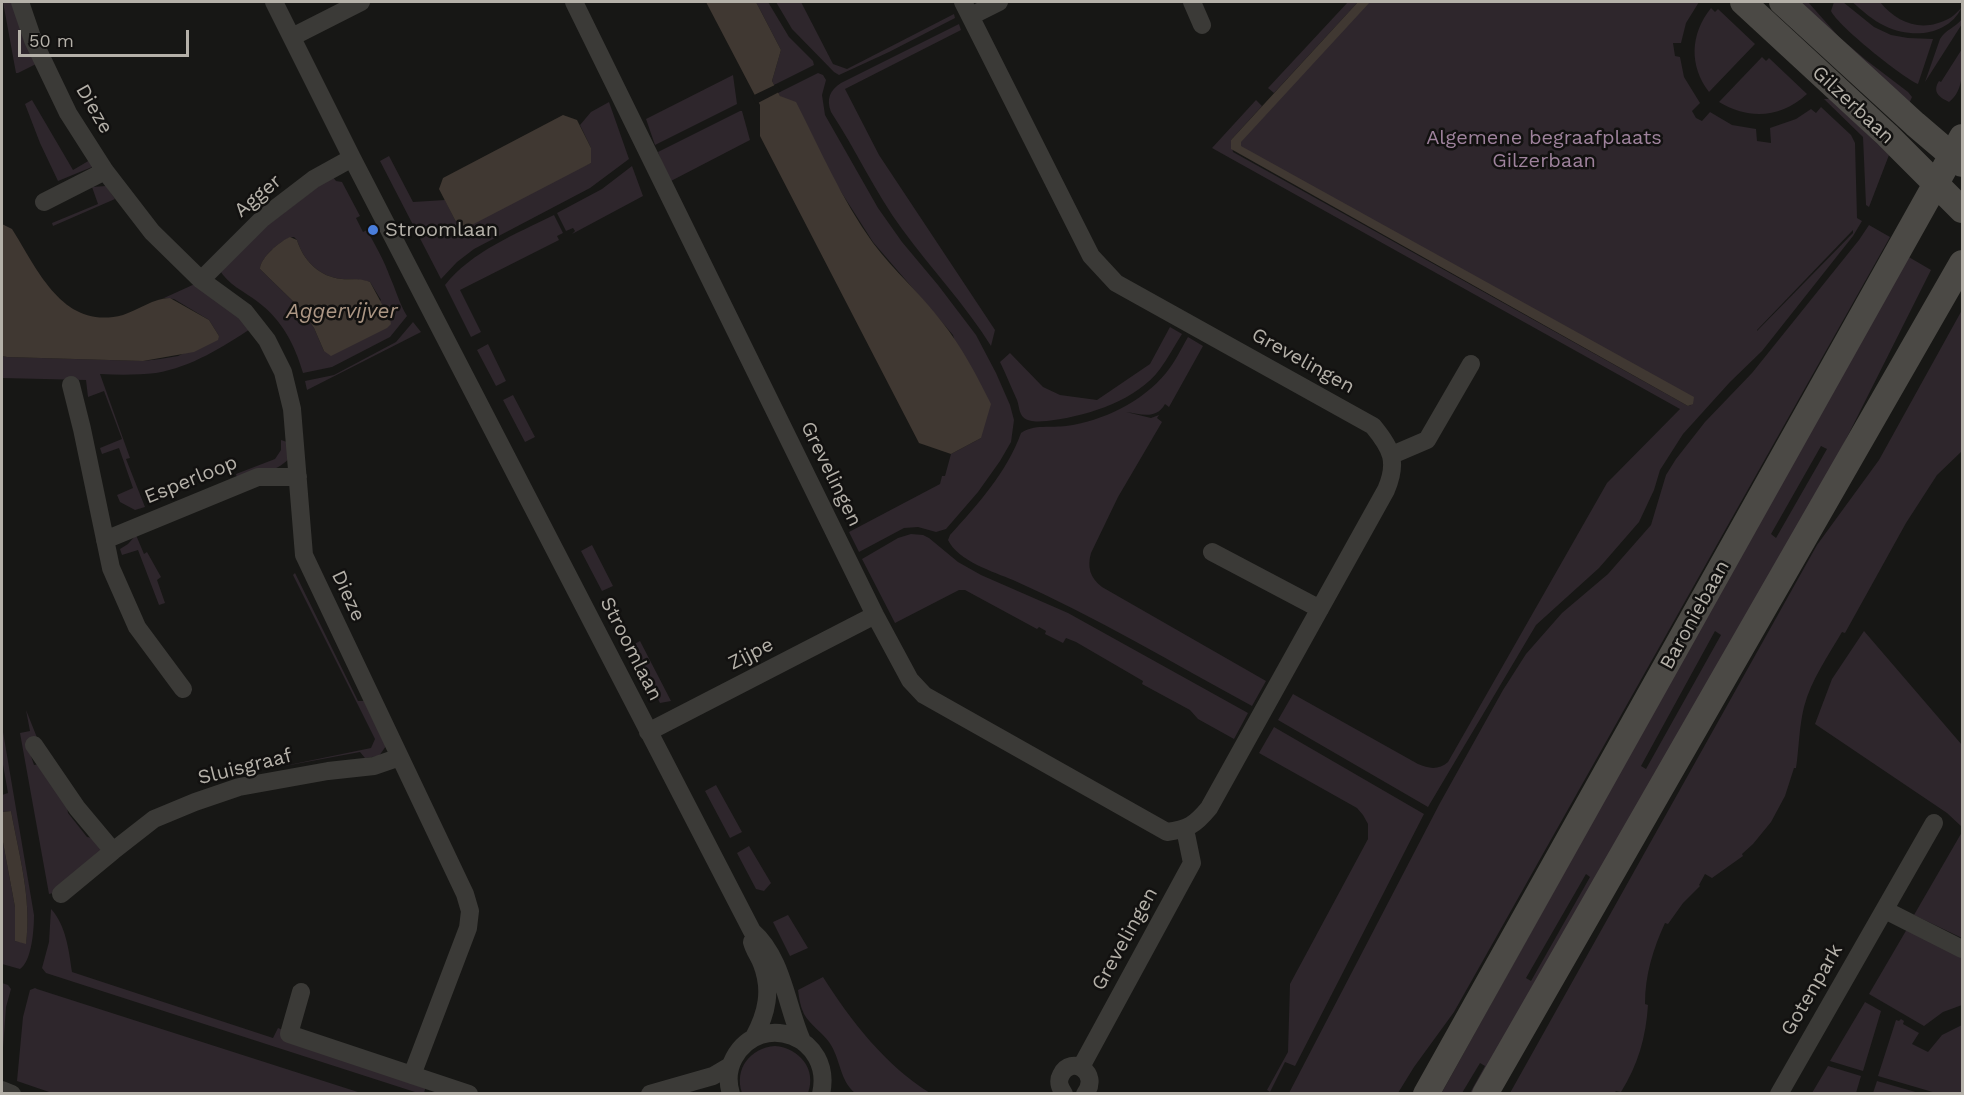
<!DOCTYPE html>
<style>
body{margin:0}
#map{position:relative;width:1964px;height:1095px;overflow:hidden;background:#171715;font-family:"Work Sans",sans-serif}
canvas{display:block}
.frame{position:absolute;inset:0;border:3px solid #b5b1a9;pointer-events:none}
.scale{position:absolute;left:18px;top:30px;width:171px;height:27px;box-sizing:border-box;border:3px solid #b5b1a9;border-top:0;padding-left:8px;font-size:18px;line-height:21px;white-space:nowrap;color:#b5b1a9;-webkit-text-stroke:4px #121110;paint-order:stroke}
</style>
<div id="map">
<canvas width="1964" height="1095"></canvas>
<div class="frame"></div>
<div class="scale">50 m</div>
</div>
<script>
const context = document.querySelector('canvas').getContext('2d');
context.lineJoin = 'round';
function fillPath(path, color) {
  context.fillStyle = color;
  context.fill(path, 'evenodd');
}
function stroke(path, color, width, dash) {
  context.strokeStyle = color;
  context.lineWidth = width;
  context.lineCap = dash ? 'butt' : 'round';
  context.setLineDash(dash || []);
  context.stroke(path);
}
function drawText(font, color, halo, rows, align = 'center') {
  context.font = font + ' "Work Sans",sans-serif';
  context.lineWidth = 5;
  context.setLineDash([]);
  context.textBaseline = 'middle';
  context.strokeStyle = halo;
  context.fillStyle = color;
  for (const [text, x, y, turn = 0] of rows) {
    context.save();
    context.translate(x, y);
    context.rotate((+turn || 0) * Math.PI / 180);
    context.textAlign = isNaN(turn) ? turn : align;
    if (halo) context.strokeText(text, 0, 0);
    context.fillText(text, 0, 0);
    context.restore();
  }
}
const green = new Path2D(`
 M3,2H11L36,64L18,73H16Z
 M756,2H768L789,37L813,61L814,65L774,85L772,81L781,50Z
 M776,2H801L833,64L847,69L952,15L954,14L955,18L889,52L839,75L834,72L792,29Z
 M1348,2H1358L1274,93L1268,88Z
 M1364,2H1699L1686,23L1681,43H1673L1675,56L1680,57L1684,77L1700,103L1692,111L1696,118L1702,121L1710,112L1732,125L1756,129L1757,141L1771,143L1770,128L1796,119L1811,109L1816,113L1821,107L1851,135L1855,143L1857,218L1862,221L1853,236L1762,351L1730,382L1683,434L1660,470L1654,490L1639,522L1599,568L1536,625L1428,807L1278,720L1293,694L1418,764C1429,769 1439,770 1448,762L1607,483L1680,409L1212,148L1256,100L1262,106L1231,140L1233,152L1688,406L1691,405L1233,146ZM1853,230V233L1757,331V330Z
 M1791,2H1808L1839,37L1866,60L1908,92L1912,97L1908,106Z
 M1834,2H1843L1874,27L1891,35L1908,38L1933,39L1918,84C1902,77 1838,26 1831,11Z
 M1852,2H1880C1898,24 1923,33 1950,18C1955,15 1961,8 1962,7C1948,36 1912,39 1885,26C1873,21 1862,10 1852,2Z
 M1711,8L1715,12L1718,9L1755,44L1709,92C1689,66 1690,34 1711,8Z
 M1962,19V24L1925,82L1940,39C1945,30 1956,27 1962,19Z
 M959,24L961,30L845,89L879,155L995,330L991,346C965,304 931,269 902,229C875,192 856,150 831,112C826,99 830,90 841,83Z
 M1962,49C1963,68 1964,91 1949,102C1939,97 1932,92 1939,81L1941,82Z
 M1762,57L1766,61L1769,58L1807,94C1781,118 1749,120 1719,102Z
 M818,73L823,75L826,80L822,95L825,115L878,208L902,242L938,285L976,335L996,373L1010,405L1014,420L1011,442L1000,461L978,492L946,529L936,532L918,527L904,528L859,552L849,532L940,484L942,476H945L951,454L981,438L953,335L873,242L778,93Z
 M733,75L737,104L655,145L646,119Z
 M1824,99H1831L1889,155L1869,207L1866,205L1863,137Z
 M32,100L73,170L90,160L92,167L58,181L40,143L25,104Z
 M609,102L629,159L590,188L474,249L457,262L441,279L380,161L389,156L413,202L445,200L455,220L591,163V148L580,125L591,112Z
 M740,111H742L750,140L669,182L658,152Z
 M632,166L643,196L572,234L575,231L573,228L566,231L557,213L602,189Z
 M332,176L336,181L342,182L360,216L356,218L363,232L367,230C375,245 384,260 390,277C396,290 399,303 407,316L390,337L332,367L303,373C295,345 282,320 258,302C245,292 227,284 219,269L260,231ZM294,237L297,240C303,260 319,277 342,279C352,280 360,279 370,282L381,300L324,351L314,328L300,308L260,269C260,258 283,237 294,237Z
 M106,186L115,199L53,226L52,223L98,204L92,187Z
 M554,215L563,233L557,236L559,240L460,290L481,332L471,337L445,285C472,251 516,234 554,215Z
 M1869,225L1890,237L1454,1012L1414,1067L1398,1093H1289L1440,803L1503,690L1526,654L1562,613L1608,574L1651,525L1666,475L1676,459L1705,422L1752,373L1859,240Z
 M1907,256L1931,270L1819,493L1483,1093H1470L1485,1066L1480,1063L1462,1093L1441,1094ZM1821,446L1827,449L1776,538L1771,534ZM1715,631L1721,635L1646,769L1641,766ZM1586,874L1590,877L1531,981L1526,978Z
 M197,283L252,328C222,347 192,367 156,373C138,375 119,375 100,374L130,458L126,459L145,507L135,510L120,502L117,495L133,488L119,448L102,454L100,448L122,439L104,391L88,397L86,380L2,378V356L7,357L143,361L160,359L178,356L219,336L209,320L174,299L164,298Z
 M1962,310V451L1937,475L1906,523L1845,633L1842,632C1828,656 1811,680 1804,707C1799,727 1799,748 1796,768H1794L1785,796L1771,822L1753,844L1742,854L1743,856L1712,878L1705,874L1699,885L1700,886L1683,903L1668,924L1665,923C1653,949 1645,975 1645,1004L1648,1005C1646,1037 1638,1065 1621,1092L1616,1091L1614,1093H1510L1817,545L1879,460Z
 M413,322L421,332L307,390L305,381L334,375L396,342Z
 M1170,327L1182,334C1175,345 1168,358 1160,369C1137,400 1090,415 1054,420C1046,421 1030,424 1023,417C1019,413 1019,405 1017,400C1011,387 1006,374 1000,362L1010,353L1043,387L1060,395L1097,400L1150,364Z
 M1188,337L1203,346L1169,407L1165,404C1156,420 1141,414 1126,412L1151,418L1159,415L1157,418L1162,422L1118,497L1091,553C1087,567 1090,578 1102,587L1266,681L1252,706C1173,663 1096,617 1013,580C994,572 958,561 948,540L950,535C978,504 1007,472 1021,433C1033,424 1052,428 1066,426C1103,421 1142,402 1166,373C1175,362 1181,349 1188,337Z
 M488,344L506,381L496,386L477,350Z
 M513,395L535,437L525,442L503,400Z
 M281,440L287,442L289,458C282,469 250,480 237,478L236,474L275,459L281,450Z
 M911,534L923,535L929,538L958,562L981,575L1068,613L1248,713L1234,739L1198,719L1190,710L1142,684L1143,681L1076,642L1066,638L1063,643L1045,634L1046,631L1039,627L1037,629L965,590H959L895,623L862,559L898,538Z
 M136,535L144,554L147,552L161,577L157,580L165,603L159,605L138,550L122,555L120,549L128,544Z
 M592,545L613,586L602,591L581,551Z
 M295,573L358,701H364L386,746L379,756L365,758L360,752L279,767L371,748L375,739L293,575Z
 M1864,631L1962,745V827L1947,813L1815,724L1832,679Z
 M640,641L671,701L660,703L631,646Z
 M26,710L40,745L31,756L34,765L40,764L66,800L68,813L87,837L98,839L102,852L58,892L49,894L20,733L30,731Z
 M2,726L34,915C34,929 32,961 20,969L2,964V837L15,907V941L26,943C32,899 19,855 11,811L2,812V795L8,793L2,759Z
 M1274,727L1424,814L1295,1066L1285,1062L1270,1092L1267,1090L1288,1052L1290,984L1368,839V824L1363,815L1357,808L1259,753Z
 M716,785L742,832L730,838L705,791Z
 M1962,832V938L1914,915Z
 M749,846L771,883L764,891L756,889L737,853Z
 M51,909C66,925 69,951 72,972L273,1038L278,1028L426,1086L424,1093H418L46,973L42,968L49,942Z
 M788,915L808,948L790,956L773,922Z
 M1907,929L1962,957V1005L1943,1012L1924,1026L1869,994Z
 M823,977C851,1021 886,1066 930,1093H855C839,1080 841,1059 829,1042C822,1032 810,1025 804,1014C800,1006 799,998 798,990Z
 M2,983L8,985L11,989L6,1007L2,1062Z
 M35,988L37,989L361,1093L55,1094L17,1081L23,1017L30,990Z
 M1865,1002L1881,1011L1863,1071L1830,1061Z
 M1901,1019L1904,1021L1903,1024L1919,1033L1912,1044L1928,1052L1942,1035L1962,1025V1093H1936L1878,1076L1896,1020L1899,1021Z
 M775,1046C799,1048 817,1069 808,1093H742C734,1069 750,1048 775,1046Z
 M1828,1066L1861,1076L1856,1093H1812Z
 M1877,1081L1919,1093H1873Z`);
const water = new Path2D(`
 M706,2H756L781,50L772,81L780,96L796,102C820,149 842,200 873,243C894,271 921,294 942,322C962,347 977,376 991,404L981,438L951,454L919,443L760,136V105Z
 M1358,2H1370L1241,142V146L1694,397L1693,404L1688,406L1231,149V140Z
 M563,115L577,120L591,148V163L466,228L455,220L439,189L443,178Z
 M2,224L12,229C38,270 63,331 123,315C138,310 154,298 170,298L209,320L219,336L218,340L194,352L143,361L7,357L2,356Z
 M290,237L297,240C303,260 319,277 342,279C353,280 360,278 370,282L390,319L391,324L387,328L331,356L324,351L314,328L300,308L260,269C260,258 280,241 290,237Z
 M11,811C19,855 32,899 26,944L15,941V907L2,837V812Z`);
const pier = new Path2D(`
 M777,84L781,91L756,104L752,96Z`);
const street = new Path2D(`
 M20,2L33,40L68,113L105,171L152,232L201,280L245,312L267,340L283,372L292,409L304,555L465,894L470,911L468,928L412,1075
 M274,2L352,158L752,931C783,958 786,1005 802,1041
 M574,2L875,615L910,680L924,695L1167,832C1188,829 1195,825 1209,808L1386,490C1398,462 1392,449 1373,426L1116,283L1091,256L963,2
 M1192,2L1202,25
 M971,16L999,2
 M292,37L361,2
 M44,202L105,171
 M201,280L263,218L314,179L352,158
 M71,385L82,429L111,568L137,627L183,689
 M1392,455L1427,440L1471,364
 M105,540L258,477H298
 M1212,552L1320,609
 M648,732L875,615
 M34,745L77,808L113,851
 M61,894L113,851L154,819L195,802L239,787L328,771L374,766L400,757
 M1885,910L1962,949
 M752,942C754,950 759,956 762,964C772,990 767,1013 754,1037
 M301,992L289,1034L469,1094
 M1081,1067L1192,863L1185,829
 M2,1090L12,1094
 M650,1094L713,1076L730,1066
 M731,1094C727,1081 728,1069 734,1058C761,1009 834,1037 821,1094
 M1064,1094C1060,1088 1057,1082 1061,1075C1071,1054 1101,1073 1085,1094
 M1779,1094L1934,823`);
const secondary = new Path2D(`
 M1743,2L1887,135L1962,210
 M1782,2L1915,124L1962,164
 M1426,1094L1962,137
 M1485,1094L1962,263`);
const markers = [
 [373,230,6,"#497dda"]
];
const streetNames = [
 ["Gilzerbaan",1853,105,43],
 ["Dieze",94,109,60],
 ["Agger",258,196,-40],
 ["Grevelingen",1303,361,29],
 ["Grevelingen",831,474,64],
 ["Esperloop",191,480,-22],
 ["Dieze",348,596,65],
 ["Baroniebaan",1695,615,-61],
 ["Stroomlaan",631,649,63],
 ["Zijpe",751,654,-27],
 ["Sluisgraaf",245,767,-14],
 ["Grevelingen",1125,939,-61],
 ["Gotenpark",1812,990,-60]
];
const parkNames = [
 ["Algemene begraafplaats",1544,138],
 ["Gilzerbaan",1544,161]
];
const poiNames = [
 ["Stroomlaan",385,230]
];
const waterNames = [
 ["Aggervijver",342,312]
];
fillPath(green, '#2e262c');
fillPath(water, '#403832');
fillPath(pier, '#171715');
stroke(street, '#3b3a37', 18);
stroke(secondary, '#4b4945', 26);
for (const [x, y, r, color] of markers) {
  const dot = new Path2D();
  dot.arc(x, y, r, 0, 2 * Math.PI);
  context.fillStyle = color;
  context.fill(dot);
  stroke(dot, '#121110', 2);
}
drawText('20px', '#b5b1a9', '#121110', streetNames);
drawText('20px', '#9e829c', '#121110', parkNames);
drawText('20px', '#b5b1a9', '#121110', poiNames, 'left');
drawText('italic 21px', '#ac9684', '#121110', waterNames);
</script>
